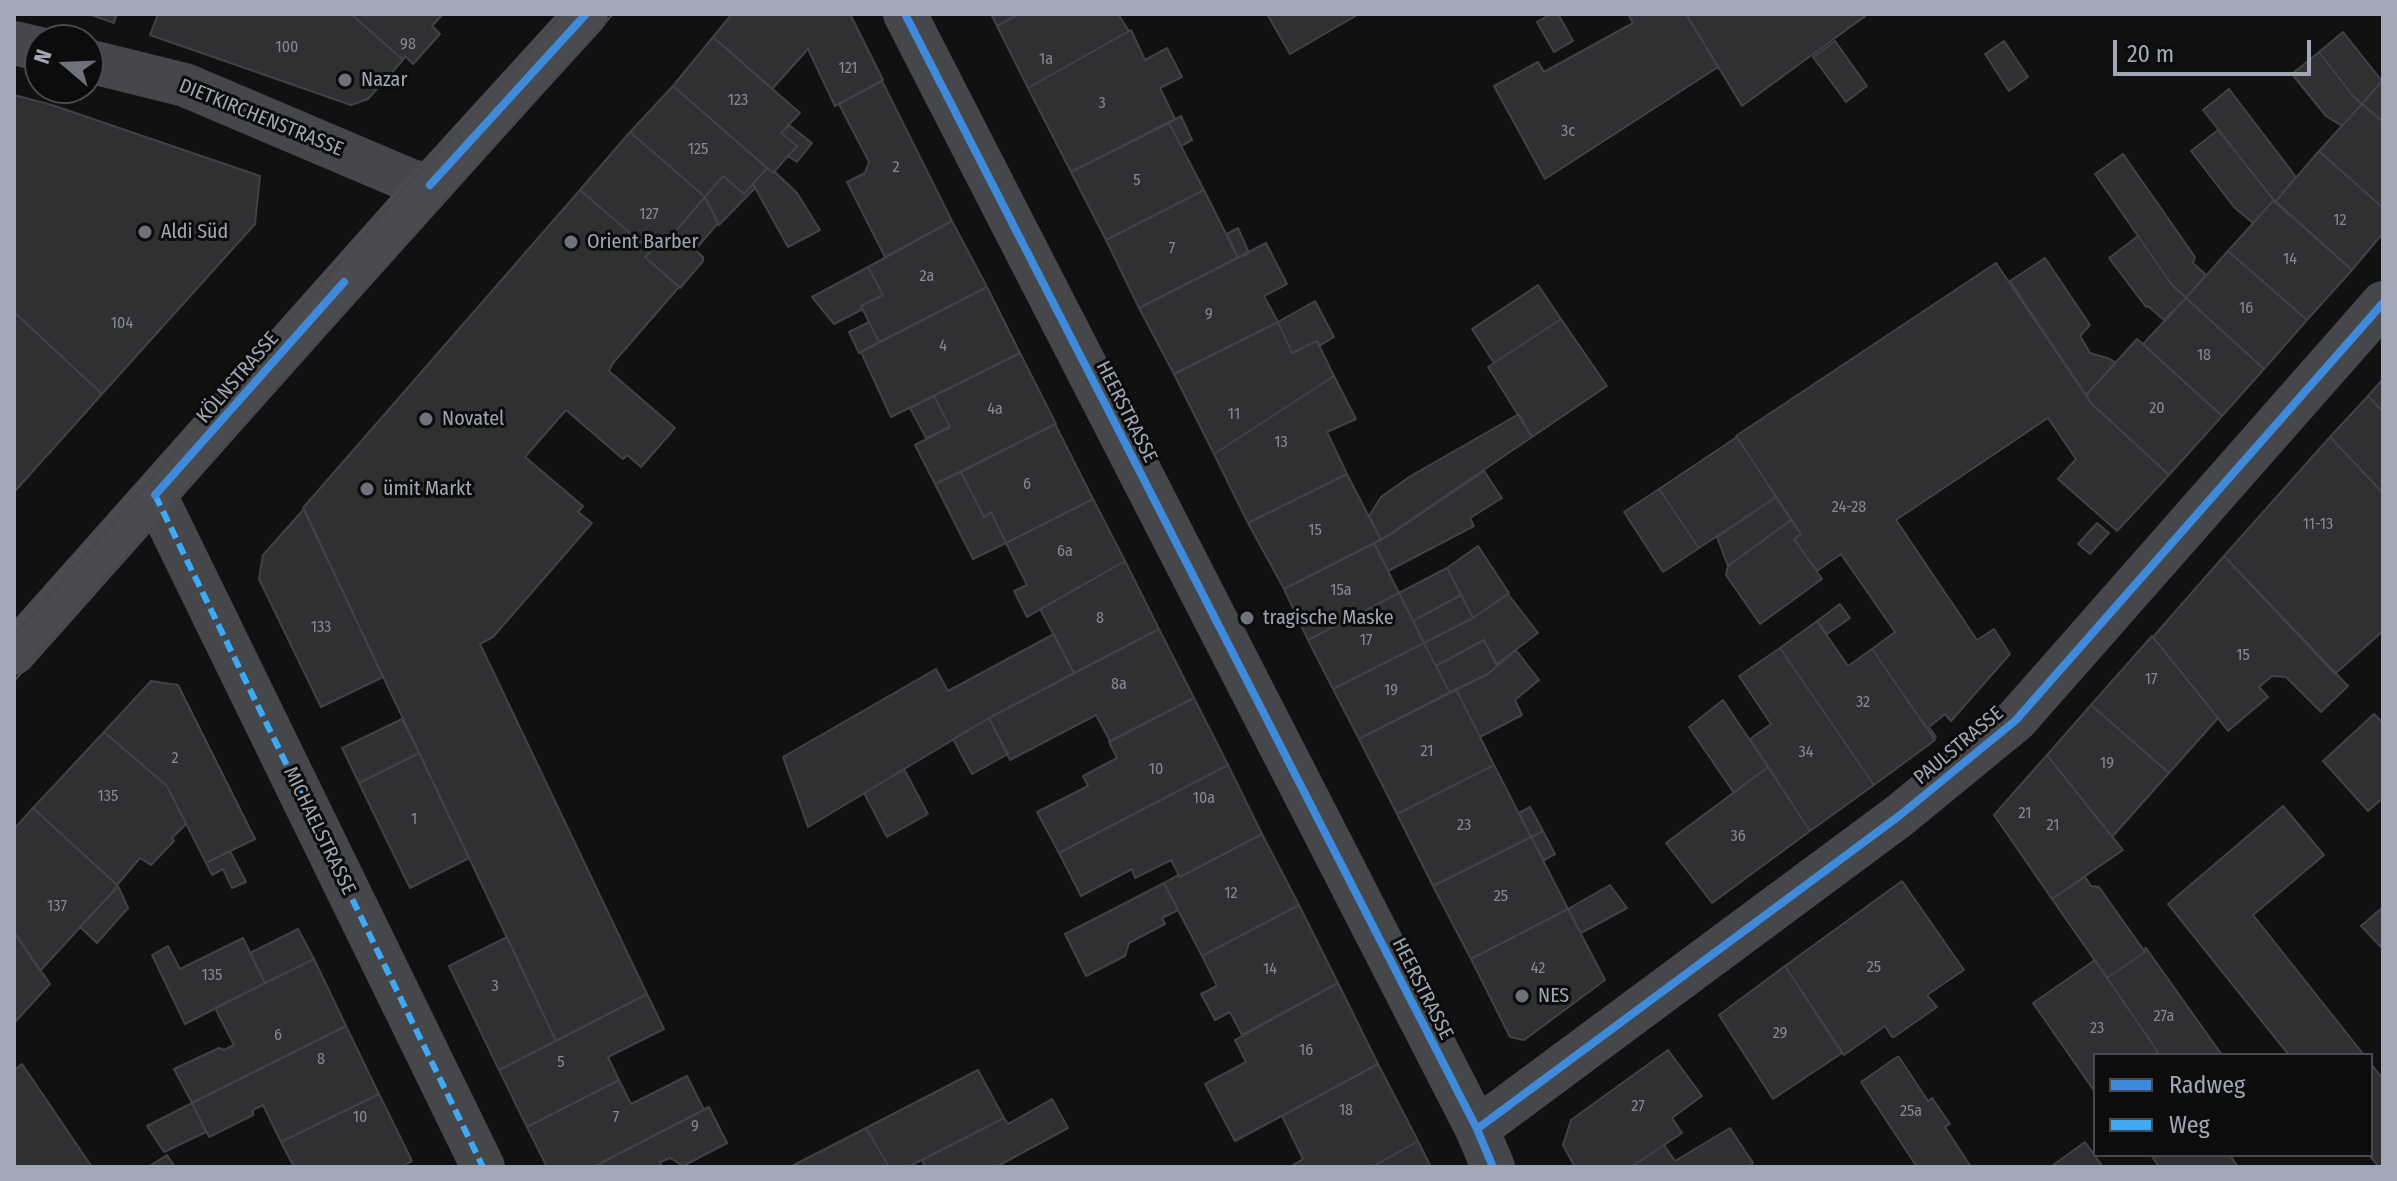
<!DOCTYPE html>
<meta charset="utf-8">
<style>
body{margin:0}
#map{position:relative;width:2397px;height:1181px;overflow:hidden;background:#111112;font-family:"Fira Sans Condensed",sans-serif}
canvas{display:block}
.frame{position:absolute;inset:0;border:16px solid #a1a7b4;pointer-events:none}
.legend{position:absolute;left:2093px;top:1053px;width:280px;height:104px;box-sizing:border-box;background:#0c0c0d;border:2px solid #484a50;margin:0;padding:10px 14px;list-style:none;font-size:24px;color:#a1a7b4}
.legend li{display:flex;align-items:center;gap:16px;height:40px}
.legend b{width:40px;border:2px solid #484a50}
.north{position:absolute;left:24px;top:24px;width:80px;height:80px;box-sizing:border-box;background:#0c0c0d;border:2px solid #484a50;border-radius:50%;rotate:289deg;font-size:22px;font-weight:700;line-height:32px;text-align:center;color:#a1a7b4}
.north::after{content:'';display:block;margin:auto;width:28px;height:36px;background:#6f727b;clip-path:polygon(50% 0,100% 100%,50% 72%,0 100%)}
.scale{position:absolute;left:2113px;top:40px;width:198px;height:36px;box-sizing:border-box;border:4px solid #a1a7b4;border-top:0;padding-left:10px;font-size:24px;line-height:28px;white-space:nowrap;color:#a1a7b4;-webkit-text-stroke:6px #0c0c0d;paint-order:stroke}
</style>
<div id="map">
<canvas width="2397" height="1181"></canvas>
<div class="frame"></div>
<ul class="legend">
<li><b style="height:10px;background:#408adc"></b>Radweg</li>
<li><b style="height:10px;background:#3fa9f5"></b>Weg</li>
</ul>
<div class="north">N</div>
<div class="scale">20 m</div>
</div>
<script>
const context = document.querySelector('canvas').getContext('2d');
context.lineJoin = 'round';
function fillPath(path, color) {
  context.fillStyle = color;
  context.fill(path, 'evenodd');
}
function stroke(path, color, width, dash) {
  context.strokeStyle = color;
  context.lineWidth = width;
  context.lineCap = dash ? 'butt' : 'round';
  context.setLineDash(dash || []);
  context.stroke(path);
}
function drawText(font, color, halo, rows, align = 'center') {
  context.font = font + ' "Fira Sans Condensed",sans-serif';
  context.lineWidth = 6;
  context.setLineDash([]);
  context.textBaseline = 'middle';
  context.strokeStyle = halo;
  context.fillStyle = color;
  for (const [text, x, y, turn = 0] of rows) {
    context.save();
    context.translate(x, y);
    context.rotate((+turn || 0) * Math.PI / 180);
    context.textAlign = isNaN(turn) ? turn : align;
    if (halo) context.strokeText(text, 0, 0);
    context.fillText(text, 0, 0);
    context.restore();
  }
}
const building = new Path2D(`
 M89,14H117L114,23Z
 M158,14H351L403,60L368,99L351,105L150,35Z
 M351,14H443L432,26L440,34L413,64L405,56L403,60Z
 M732,14H850L883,80L835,106L808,49L772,89L713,37Z
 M991,14H1019L997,26Z
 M1019,14H1118L1129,31L1028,88L997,26Z
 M1267,14H1359L1290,54Z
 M1551,14H1558L1573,41L1554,52L1537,22Z
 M1628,14H1686L1718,67L1545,179L1494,86L1538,62L1544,72L1633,23Z
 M1686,14H1868L1742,106Z
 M1131,30L1145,60L1167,48L1182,77L1160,88L1175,119L1071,172L1028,88Z
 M2343,32L2382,81L2362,104L2353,96L2319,52Z
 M713,37L800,113L781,133L797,146L773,173L673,86Z
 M1835,41L1867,86L1846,102L1813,57Z
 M2004,41L2028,77L2009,91L1985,54Z
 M2319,52L2353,96L2362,104L2342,126L2326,116L2292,74Z
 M2383,80V122L2362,104Z
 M882,81L952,221L885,257L847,182L865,173L869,162L839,104Z
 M673,86L767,168L744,194L723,176L705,197L630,132Z
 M2229,89L2296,177L2275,202L2203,110Z
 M14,95L52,105L260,176L255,224L102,394L14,312Z
 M2362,104L2383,122V208L2319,151Z
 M1181,116L1192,140L1181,146L1169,123Z
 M1169,123L1204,190L1106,240L1071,172Z
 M789,125L812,143L797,162L788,156L797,146L781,133Z
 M2218,130L2274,200L2253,223L2234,207L2191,151Z
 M630,132L705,197L675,232L703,257V261L680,288L645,257L651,251L580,190Z
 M2319,151L2383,208V233L2352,270L2275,202Z
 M2123,154L2195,257L2193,263L2206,275L2186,298L2172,285L2095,174Z
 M767,168L773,173L775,172L797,193L820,230L788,247L753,184Z
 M723,176L744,194L753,184L755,188L719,225L705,197Z
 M580,190L651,251L645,257L679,287L613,363L609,371L675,428L641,467L627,455L623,459L566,410L525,457L583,506L578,512L592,523L493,637L480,644L647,994L556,1041L303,508Z
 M1204,190L1238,258L1139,308L1106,240Z
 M705,197L718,223L695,250L675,232Z
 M2274,200L2352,270L2307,320L2228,251Z
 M952,221L987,287L879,342L861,306L883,295L868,267Z
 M1238,228L1249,253L1238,258L1227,234Z
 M2138,236L2172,285L2186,298L2164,320L2148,306L2146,307L2109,258Z
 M1266,243L1287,284L1264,296L1278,322L1174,374L1139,308Z
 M2228,251L2307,320L2264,369L2186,298Z
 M2045,258L2090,325L2080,336L2090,353L2110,359L2116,363L2086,395L2010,281Z
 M1996,263L2091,403L2169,475L2117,531L2058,479L2076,459L2048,418L1896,520L1977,640L1994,629L2010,654L1951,721L1945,714L1929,727L1936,737L1934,739L1872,649L1895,632L1841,554L1817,571L1794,539L1801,534L1736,436Z
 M868,267L883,295L861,306L863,309L834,324L812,297Z
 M1538,285L1561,319L1494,363L1472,329Z
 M987,287L1020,353L891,417L861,352Z
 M2186,298L2264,369L2222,416L2143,344Z
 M1315,301L1334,337L1319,346L1317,341L1292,353L1278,322Z
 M14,312L102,394L16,490L14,489Z
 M1561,319L1607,386L1532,437L1488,367Z
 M869,322L879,342L859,353L849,332Z
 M1278,322L1292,353L1317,341L1334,376L1214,454L1174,374Z
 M2137,339L2222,416L2169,475L2091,403L2086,395Z
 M1020,353L1056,424L935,484L915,445L950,427L934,396Z
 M1334,376L1356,419L1327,432L1347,474L1248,523L1214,454Z
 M2383,379V412L2368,396Z
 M934,396L950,427L926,438L910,408Z
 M2368,396L2383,412V493L2330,437Z
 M1519,414L1532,437L1381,540L1369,516L1381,497L1409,477Z
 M1055,424L1093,499L1006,543L991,512L984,517L961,472Z
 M1737,437L1776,497L1699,548L1659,489Z
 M2330,437L2383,493V631L2335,674L2224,556Z
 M1484,471L1502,498L1470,518L1474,526L1388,571L1374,543L1391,534Z
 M961,472L984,517L991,512L1006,543L973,559L935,484Z
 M1347,474L1381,540L1284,589L1248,523Z
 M1659,489L1699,548L1663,572L1624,512Z
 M1776,497L1791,520L1728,566L1717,537Z
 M1093,499L1125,561L1027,617L1014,591L1027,585L1006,543Z
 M304,509L383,677L321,707L259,579L263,555Z
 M1791,520L1801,534L1794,539L1822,579L1760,624L1726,575L1728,566Z
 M2097,523L2109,533L2090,554L2078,544Z
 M1374,543L1399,593L1308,640L1284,589Z
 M1478,546L1509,593L1473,618L1447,568Z
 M2224,556L2348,686L2321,712L2286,677L2272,676L2259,687L2268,697L2228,731L2153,637Z
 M1125,561L1159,629L1074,673L1040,609Z
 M1447,568L1461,595L1413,621L1399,593Z
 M1399,593L1424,643L1333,689L1308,640Z
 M1508,594L1538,633L1497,664L1484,640L1436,666L1424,643L1473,618Z
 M1461,595L1473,618L1424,643L1413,621Z
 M1840,604L1850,618L1827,634L1817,621Z
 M1817,621L1848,666L1872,649L1935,740L1874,785L1780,648Z
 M1159,629L1194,698L1110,741L1096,715L1010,760L989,718Z
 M1054,634L1074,673L989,718L808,827L783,757L936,669L948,691Z
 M2152,636L2218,718L2169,773L2091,705Z
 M1484,640L1497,666L1488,674L1450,693L1436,666Z
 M1424,643L1450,693L1359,739L1333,689Z
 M1780,648L1874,785L1810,831L1750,739L1771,724L1739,676Z
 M1516,650L1539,680L1515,700L1522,715L1480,737L1456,689L1488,674Z
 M151,681L178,685L255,839L206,863L167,786L104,732Z
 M1456,689L1494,765L1397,814L1359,739Z
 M1194,698L1228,765L1059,853L1037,812L1088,786L1083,776L1117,758L1109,742Z
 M1723,700L1768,767L1734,793L1689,727Z
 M2091,705L2169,773L2112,837L2047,755Z
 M2374,714L2383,723V798L2368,811L2323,761Z
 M989,718L1008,754L972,774L953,739Z
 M402,719L419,753L359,783L342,748Z
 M104,732L167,786L186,824L172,838L174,841L151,865L140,858L117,885L33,808Z
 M419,753L469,858L410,888L359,783Z
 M2047,755L2123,850L2052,899L1994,815Z
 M1228,765L1262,834L1180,877L1171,860L1135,878L1132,869L1081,896L1059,853Z
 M1494,765L1531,837L1433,886L1397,814Z
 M1768,767L1810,831L1712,903L1666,843Z
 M904,769L928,814L887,837L864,793Z
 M2283,806L2324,855L2253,915L2364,1055H2289L2168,904Z
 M1530,807L1543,831L1531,837L1519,813Z
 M33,808L118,886L40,971L14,932V829Z
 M1543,831L1555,854L1544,860L1531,837Z
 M1262,834L1299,905L1202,956L1164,883L1178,875L1180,877Z
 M1531,837L1568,909L1471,959L1433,886Z
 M230,851L246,882L232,888L223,869L212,875L206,863Z
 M2085,877L2091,886L2099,887L2145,952L2107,978L2052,899Z
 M1902,881L1964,970L1927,995L1937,1007L1894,1037H1892L1885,1026L1844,1055L1785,966Z
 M1164,883L1178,910L1162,918L1165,924L1129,943L1125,956L1086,976L1065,934Z
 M1610,885L1627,908L1581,933L1568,909Z
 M118,886L128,908L97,943L80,927Z
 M1299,905L1338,983L1242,1035L1230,1012L1215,1020L1201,994L1217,986L1202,956Z
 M2383,907V949L2361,926Z
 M1568,909L1605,980L1524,1040L1510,1037L1471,959Z
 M298,929L314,959L265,983L250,953Z
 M14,932L50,984L14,1023Z
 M507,937L556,1041L499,1070L449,966Z
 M243,938L265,983L185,1024L152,955L168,946L180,969Z
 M2146,948L2222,1055H2160L2107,978L2145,952L2143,950Z
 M314,959L346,1026L192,1103L174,1069L219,1048L224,1050L234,1045L215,1008Z
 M2095,960L2160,1055H2095V1092L2033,1003Z
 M1785,966L1842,1053L1773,1099L1719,1015Z
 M1338,983L1378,1064L1235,1141L1205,1084L1246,1062L1235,1040Z
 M647,994L664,1029L608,1057L619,1080L527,1127L499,1070Z
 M346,1026L379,1094L281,1142L263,1105L253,1110V1115L209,1137L192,1103Z
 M1668,1050L1702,1096L1672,1118L1682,1133L1631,1167H1575L1563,1145L1571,1120Z
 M1897,1057H1899L1928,1101L1932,1098L1950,1124L1945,1127L1971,1167H1917L1861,1082Z
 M22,1064L92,1167H14V1070Z
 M1378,1064L1418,1141L1372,1167H1290L1303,1159L1282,1116Z
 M2371,1064L2383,1079V1167H2379L2369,1155H2371Z
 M978,1070L1004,1118L908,1167H889L866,1128Z
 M687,1076L704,1110L593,1167H547L527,1127L619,1080L631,1104Z
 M379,1094L412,1161L400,1167H294L281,1142Z
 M1052,1099L1068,1128L996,1167H925L922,1160L1004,1118L1008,1124Z
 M192,1103L206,1132L164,1152L147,1126Z
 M709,1107L727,1143L683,1166L670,1158L660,1162L662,1167H593Z
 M866,1128L889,1167H790Z
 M1730,1128L1753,1163L1747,1167H1631L1664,1145L1675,1161Z
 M1418,1141L1431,1167H1372Z
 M2085,1142L2103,1167H2051L2056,1163Z
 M167,1155L175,1167H148Z
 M2151,1155H2230L2238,1167H2159Z`);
const street = new Path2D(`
 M905,14L1477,1129L1493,1167
 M14,43L40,49
 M88,61L185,85L411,181L430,185
 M155,495L483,1167
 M1477,1129L1899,816L2016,720L2383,303`);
const secondary = new Path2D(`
 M14,653L430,185L586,14`);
const tram = new Path2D(`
 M14,636L411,181L562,14
 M14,681L613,14`);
const quiet = new Path2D(`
 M155,495L483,1167`);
const cycleway = new Path2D(`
 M905,14L1477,1129L1493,1167
 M430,185L586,14
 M155,495L344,282
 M1477,1129L1899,816L2016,720L2383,303`);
const markers = [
 [345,80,8,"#6f727b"],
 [145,232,8,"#6f727b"],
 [571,242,8,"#6f727b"],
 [426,419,8,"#6f727b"],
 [367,489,8,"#6f727b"],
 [1247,618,8,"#6f727b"],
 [1522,996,8,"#6f727b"]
];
const numberNames = [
 ["98",408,45],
 ["100",287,48],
 ["1a",1046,60],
 ["121",848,69],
 ["123",738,101],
 ["3",1102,104],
 ["3c",1568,132],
 ["125",698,150],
 ["2",896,168],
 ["5",1137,181],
 ["127",649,215],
 ["12",2340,221],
 ["7",1172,249],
 ["14",2290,260],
 ["2a",927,277],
 ["16",2246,309],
 ["9",1209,315],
 ["104",122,324],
 ["4",943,347],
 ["18",2204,356],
 ["20",2157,409],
 ["4a",995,410],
 ["11",1234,415],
 ["13",1281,443],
 ["6",1027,485],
 ["24-28",1849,508],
 ["11-13",2318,525],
 ["15",1315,531],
 ["6a",1065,552],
 ["15a",1341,591],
 ["8",1100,619],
 ["133",321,628],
 ["17",1366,641],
 ["15",2243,656],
 ["17",2151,680],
 ["8a",1119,685],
 ["19",1391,691],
 ["32",1863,703],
 ["21",1427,752],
 ["34",1806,753],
 ["2",175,759],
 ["19",2107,764],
 ["10",1156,770],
 ["135",108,797],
 ["10a",1204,799],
 ["21",2025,814],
 ["1",414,820],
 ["23",1464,826],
 ["21",2053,826],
 ["36",1738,837],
 ["12",1231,894],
 ["25",1501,897],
 ["137",57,907],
 ["25",1874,968],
 ["42",1538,969],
 ["14",1270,970],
 ["135",212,976],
 ["3",495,987],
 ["27a",2164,1017],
 ["23",2097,1029],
 ["29",1780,1034],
 ["6",278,1036],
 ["16",1306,1051],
 ["8",321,1060],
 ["5",561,1063],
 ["27",1638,1107],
 ["18",1346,1111],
 ["25a",1911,1112],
 ["10",360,1118],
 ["7",616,1118],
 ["9",695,1127]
];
const poiNames = [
 ["Nazar",361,80],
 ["Aldi Süd",161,232],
 ["Orient Barber",587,242],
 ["Novatel",442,419],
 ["ümit Markt",383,489],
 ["tragische Maske",1263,618],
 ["NES",1538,996]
];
const streetNames = [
 ["DIETKIRCHENSTRASSE",261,118,22],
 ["KÖLNSTRASSE",238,378,-49],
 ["HEERSTRASSE",1126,412,63],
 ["PAULSTRASSE",1959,746,-40],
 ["MICHAELSTRASSE",319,831,64],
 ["HEERSTRASSE",1422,989,63]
];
fillPath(building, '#303032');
stroke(building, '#404246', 2);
stroke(street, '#45474a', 44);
stroke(secondary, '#494b4e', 44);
stroke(tram, '#46474b', 2);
stroke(quiet, '#3fa9f5', 6, [12, 6]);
stroke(cycleway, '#408adc', 8);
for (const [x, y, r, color] of markers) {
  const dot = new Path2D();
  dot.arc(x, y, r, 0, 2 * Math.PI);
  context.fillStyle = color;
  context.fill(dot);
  stroke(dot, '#0c0c0d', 3);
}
drawText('16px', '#858994', null, numberNames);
drawText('20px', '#a1a7b4', '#0c0c0d', poiNames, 'left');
drawText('20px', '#a1a7b4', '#0c0c0d', streetNames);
</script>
